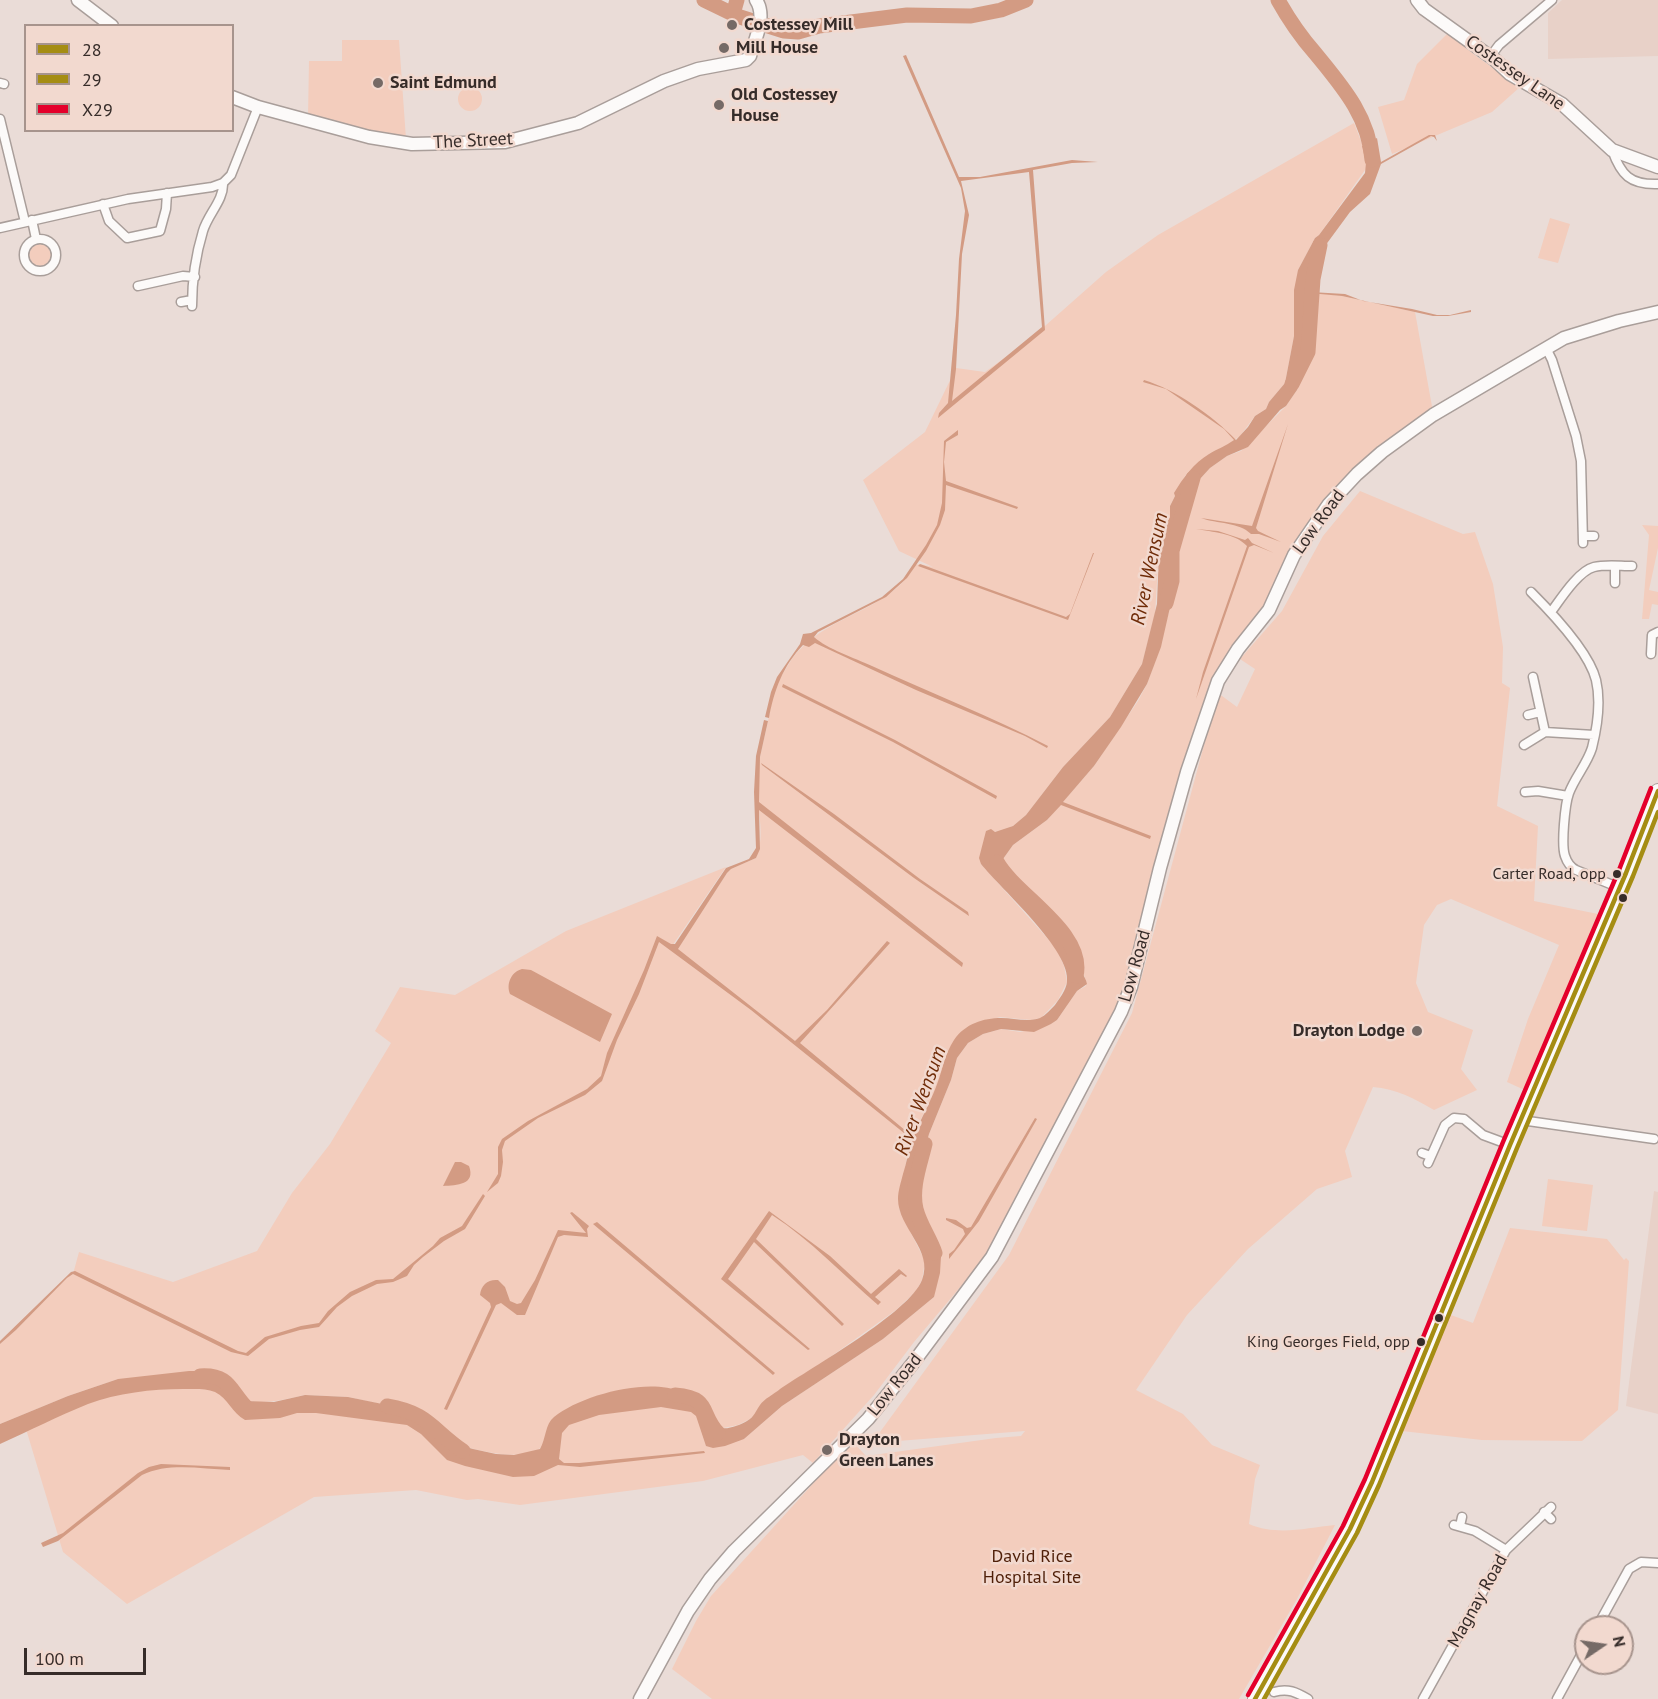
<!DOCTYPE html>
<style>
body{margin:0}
#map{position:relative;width:1658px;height:1699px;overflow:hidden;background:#eadcd7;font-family:"PT Sans",sans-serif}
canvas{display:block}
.legend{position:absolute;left:24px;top:24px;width:210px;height:108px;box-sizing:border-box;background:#f2d9cf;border:2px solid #a7948d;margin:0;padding:8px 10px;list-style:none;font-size:18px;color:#362c29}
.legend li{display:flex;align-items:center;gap:12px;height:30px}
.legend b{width:30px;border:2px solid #a7948d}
.north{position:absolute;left:1574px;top:1615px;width:60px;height:60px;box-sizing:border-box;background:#f2d9cf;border:2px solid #a7948d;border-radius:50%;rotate:77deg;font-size:16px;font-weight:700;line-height:24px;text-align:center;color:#362c29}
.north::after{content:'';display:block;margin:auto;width:21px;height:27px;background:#756a66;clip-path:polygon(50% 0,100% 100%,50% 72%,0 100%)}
.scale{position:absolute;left:24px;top:1648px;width:122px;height:27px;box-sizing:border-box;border:3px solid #362c29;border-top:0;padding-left:8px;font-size:18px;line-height:21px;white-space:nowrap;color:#362c29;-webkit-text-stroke:4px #f2d9cf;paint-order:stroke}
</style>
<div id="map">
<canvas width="1658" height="1699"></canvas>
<ul class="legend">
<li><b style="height:8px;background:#a58d13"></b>28</li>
<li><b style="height:8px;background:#a58d13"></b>29</li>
<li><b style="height:8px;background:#e4002b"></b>X29</li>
</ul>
<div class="north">N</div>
<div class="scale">100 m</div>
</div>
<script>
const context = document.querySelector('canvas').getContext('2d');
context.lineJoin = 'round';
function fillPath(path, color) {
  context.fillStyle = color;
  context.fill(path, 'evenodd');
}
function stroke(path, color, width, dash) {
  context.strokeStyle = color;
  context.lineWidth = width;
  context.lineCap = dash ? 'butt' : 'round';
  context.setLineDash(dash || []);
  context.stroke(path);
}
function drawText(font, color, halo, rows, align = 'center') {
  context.font = font + ' "PT Sans",sans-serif';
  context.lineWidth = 5;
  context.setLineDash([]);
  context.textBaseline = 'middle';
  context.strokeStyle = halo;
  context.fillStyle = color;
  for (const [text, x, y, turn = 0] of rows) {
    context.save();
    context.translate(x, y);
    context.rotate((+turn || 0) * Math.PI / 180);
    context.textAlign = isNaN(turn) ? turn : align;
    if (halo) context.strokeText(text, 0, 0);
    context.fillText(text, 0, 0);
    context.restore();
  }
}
const built = new Path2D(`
 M1562,0H1658V56L1548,59V13Z
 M1654,1191L1658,1192V1414L1626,1406Z`);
const green = new Path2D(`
 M1448,33L1476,56L1520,87L1492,112L1392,154L1378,107L1404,100L1417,64Z
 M342,40H399L406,139L373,133L308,117L309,61H342Z
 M458 99a12 12 0 1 1 24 0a12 12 0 1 1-24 0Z
 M1354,123L1371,167L1365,170L1319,235L1315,238L1298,270L1294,336L1285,383L1269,402L1266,409L1255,416L1240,436L1226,446L1209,454L1185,476L1170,506V517L1163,529L1159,551L1155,614L1142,664L1110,717L1063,767L1026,815L1013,826L1000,831L994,832L981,864L1056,948L1064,966L1067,982L1058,1000L1041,1018L1031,1020L1000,1017L966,1028L919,1123L907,1156L899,1209L925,1261L922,1280L916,1291L896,1310L826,1360L779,1390L750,1419L738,1425L723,1428L718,1427L710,1419L711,1425L744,1439L782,1406L883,1339L934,1297L936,1245L916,1221L910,1203L929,1134L951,1080L957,1058L968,1043L983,1034L1001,1029L1020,1032L1051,1024L1057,1020L1077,991L1086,986C1087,957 1031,904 1011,882L1004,870L1003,859L1013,845L1047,820L1094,766L1138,701L1147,684L1162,642L1163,631L1169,612L1172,548L1181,525L1189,491L1210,468L1227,456L1241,451L1286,406L1297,390L1307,349L1306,326L1309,292L1342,296L1415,312L1433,412L1325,504L1267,603L1218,668L1190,746L1129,979L1102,1040L1017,1194L984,1259L914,1342L874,1395L813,1463L803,1455L703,1481L520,1505L478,1499L467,1500L416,1490L314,1497L127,1604L63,1552L26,1429L118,1379L68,1396L0,1424V1344L16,1330L67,1278L73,1274L79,1252L173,1282L257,1251L292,1193L330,1144L391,1043L375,1031L400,987L455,995L566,931L726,867L670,949L674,952L727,873L731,869L756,858C764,840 760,818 757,799C754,773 763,746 768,721C770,713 771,703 773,694C776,683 784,672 790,662C822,614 890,613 915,565L920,564L933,567L899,551L863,480L925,432L956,368L985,372L1028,341L1106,272L1158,235ZM305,1395L348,1397L404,1409L244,1404L239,1396C255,1408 286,1399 305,1395ZM549,1423L542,1463L459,1448L451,1441C469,1450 522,1462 539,1449C546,1445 547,1431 549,1423Z
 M1550,218L1570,224L1558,263L1538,258Z
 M27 255a13 13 0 1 1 26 0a13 13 0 1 1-26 0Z
 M1360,491L1463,534L1475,532L1493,584L1503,647L1502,683L1510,688L1497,806L1538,826L1534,901L1603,915L1529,1092L1507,1082L1528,1019L1559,945L1451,899L1437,905L1424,925L1416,983L1428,1012L1473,1030L1461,1069L1477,1090L1434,1110C1414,1098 1396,1089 1373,1087L1345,1151L1352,1177L1317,1189L1248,1249L1187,1315L1136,1390L1183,1414L1212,1445L1260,1465L1255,1479L1249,1524C1277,1536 1306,1528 1335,1525L1297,1599L1239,1699H712L672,1669L696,1621L711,1596L839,1455L854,1443L866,1456L996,1438L1021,1436L1025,1431L872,1443L1009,1255L1132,1013L1218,693L1237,707L1255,669L1240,659L1282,611L1323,536Z
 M1642,525L1658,526V548L1649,590L1658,592V605L1652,604L1649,619H1642L1649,535Z
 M1548,1179L1593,1185L1587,1231L1542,1226Z
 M1510,1228L1607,1239L1624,1260L1626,1258L1629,1261L1618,1410L1582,1441L1482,1440L1402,1431L1448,1314L1473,1323Z`);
const water = new Path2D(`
 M906,55L959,177H980L1072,160L1098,162L1072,163L1033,170L1045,330L938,418L939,413L948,403L956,315L959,259L965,211L961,188L903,56ZM1029,172L1042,327L952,401L956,369L962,254L969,215L961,181Z
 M1429,135H1435L1437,141L1434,137L1431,136L1381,164L1370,194L1350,212L1325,246L1310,275L1308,289L1311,292L1345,294L1363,301L1412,309L1437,315H1450L1471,310V312L1448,316H1433L1342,296L1309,293L1306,326L1307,349L1301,374L1297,390L1286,406L1280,410L1248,447L1227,456L1210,468L1189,491L1181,525L1172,548L1171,603L1161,647L1147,684L1121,727L1094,766L1063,802L1151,836L1150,839L1061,805L1047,820L1013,845L1003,859C1001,884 1038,907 1054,923C1069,938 1073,954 1082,972C1084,977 1086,979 1087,984L1077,991L1057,1020L1051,1024L1034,1032L1001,1029L983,1034L968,1043L957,1058L951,1080L929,1134L910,1203L916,1221L936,1245L941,1256L940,1273L934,1297L883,1339L782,1406L744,1439L725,1446L713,1448L706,1446L696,1416L691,1412L661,1407L599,1415L569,1425L562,1433L559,1459L564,1463H579L704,1451L705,1453L580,1467L558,1465L534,1476L513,1477L465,1466L447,1460L421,1434L407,1425L316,1413H297L280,1418L245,1420C232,1413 228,1398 215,1392C206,1388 193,1389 183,1389C152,1389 117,1393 88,1404C58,1416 29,1431 0,1444V1424L68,1396L118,1379L189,1371H203L217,1377L246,1401L274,1402L305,1395L348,1397L402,1408L425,1421L435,1432L459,1445L473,1449L496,1454L514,1455L540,1449C546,1439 545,1424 554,1417C581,1395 649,1377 681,1392C689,1396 698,1400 703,1406C708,1413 709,1423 718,1427C726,1431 740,1425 747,1421C755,1416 755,1412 760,1405C764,1399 774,1394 780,1389C811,1368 910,1312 922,1280C934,1250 898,1228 898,1199C898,1191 901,1182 903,1174C907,1162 908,1151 913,1139C919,1122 929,1105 936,1087C942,1072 945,1053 954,1040C968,1020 992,1016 1014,1019C1023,1020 1031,1021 1040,1018C1046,1015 1050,1010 1055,1005C1060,998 1066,990 1067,982C1072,951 1001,889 981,864L979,858L986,831L991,829L995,832L1013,826L1026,815L1063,767L1110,717L1142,664L1157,604L1159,551L1163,529L1170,517V506L1175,496L1174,493C1183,478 1194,463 1209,454C1217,449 1226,446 1234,440L1224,429L1166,389L1143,382L1144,380C1176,390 1212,415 1236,440L1248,427L1255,416L1266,409L1269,402L1285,383L1294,336V290L1298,270L1315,238L1319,235L1365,173L1366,163L1362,146L1377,138L1381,162Z
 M1288,424L1256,528L1258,531L1281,542L1259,534H1251C1239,522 1217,524 1201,518L1252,526Z
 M958,430V435L946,442L944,462L946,481L1018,507L1017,509L946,485L945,510L940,525L926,551L907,578L886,597L818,632L814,637C827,649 855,658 872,666C931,693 992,717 1048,746L1047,748L1025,736L916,690L815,643L809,647L803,645C783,666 774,690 769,718L765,717L771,692L777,677L800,644L803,634L811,633L882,597L903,579L926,545L937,525L942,503L944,441Z
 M1196,529L1218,531L1245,540L1248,538L1252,543L1274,553L1254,545L1249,547L1196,699L1203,672L1247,546C1235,533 1212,532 1196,529Z
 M1093,553H1094L1068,620L918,566L920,564L1066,617L1070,614Z
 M783,684L895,740L997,796L996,799L893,742L782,687Z
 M764,720L768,721L760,757L759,802L963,963L962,967L759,810L760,849L756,858L731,869L727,873L678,949L795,1041L827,1010L887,941L890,943L800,1043L906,1131L904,1133L751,1010L659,942L639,994L617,1040L602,1081L585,1095L538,1118L505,1141L502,1150L503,1162L501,1176L498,1183L487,1192L498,1174V1147L502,1139L528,1121L587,1089L601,1076L607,1053L644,970L657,936L671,944H675L726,868L749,859L756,848L754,792L756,756Z
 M761,763L834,814L920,879L968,912L969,916L914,878L762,765Z
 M522,969L531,970L612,1014L600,1042L510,994C506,984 511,972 522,969Z
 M1035,1118L1037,1119L979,1221L949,1259V1254L954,1250L965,1234L963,1229L946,1220V1218L956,1220L967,1228L971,1227Z
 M455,1162H461L469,1166C476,1185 457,1185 443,1186Z
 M483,1194L485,1196L465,1229L444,1241L423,1257L414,1265L407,1276L393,1282L377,1284L352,1296L337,1307L319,1327L300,1330L269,1339L248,1356L231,1352L73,1274L67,1278L16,1330L0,1344V1341L71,1272L75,1271L238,1351L246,1353L265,1337L301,1326L319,1323L328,1311L350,1292L376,1280L393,1279L433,1246L440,1238L462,1226Z
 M769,1211L830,1256L871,1294L899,1269L907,1276L906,1277L901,1274L875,1297L881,1302L878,1305C843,1275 811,1240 772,1215L756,1239L844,1324L842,1326L754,1242L728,1279L810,1349L808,1350L721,1279Z
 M572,1212L589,1226L587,1229L588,1237L564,1235L558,1237L525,1315H517L501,1303L496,1305L447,1410L444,1409L491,1307L490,1303L480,1295C481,1285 488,1279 498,1280L505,1287L510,1301L517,1304L521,1303L535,1280L558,1230L586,1233L570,1213Z
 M597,1222L775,1373L773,1375L593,1224Z
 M161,1464L230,1467V1470C202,1469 168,1462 142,1475L58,1541L43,1547L41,1543L63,1533L138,1473L149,1467Z`);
const river = new Path2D(`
 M704,0L737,16L784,31L798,32L819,26L907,15L971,16L1001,10L1026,0
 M1278,0C1288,18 1301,37 1315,53C1341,85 1369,116 1372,160
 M733,14L737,0
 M1292,384L1308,352L1313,279L1320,245
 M1166,603L1172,581V551L1193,478
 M997,862C1016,896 1086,932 1076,976
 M925,1144C920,1165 911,1188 916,1209C920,1225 930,1238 935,1253
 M200,1376C231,1374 230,1392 248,1409
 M675,1395C712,1398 699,1413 718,1433
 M387,1406C429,1413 432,1430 463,1451`);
const street = new Path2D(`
 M1490,57L1499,45L1552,0
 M0,83L4,84
 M0,119L25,222
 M1612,150C1621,175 1630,185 1658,184
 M103,204L109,221L127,238L160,231L166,209L167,193
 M32,220L36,239
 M0,228L128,199L212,187L223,183L231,175L258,107
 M24 255a16 16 0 1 1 32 0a16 16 0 1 1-32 0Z
 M138,286L183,276L195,277
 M181,302L192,300
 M192,306C192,282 196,254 203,231C208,214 224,200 223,183
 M1546,348L1552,360L1576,436L1581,461L1583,543
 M1583,536H1594
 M1615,566V583
 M1531,592C1552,613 1589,652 1596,680C1601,701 1597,728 1592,748C1587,764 1575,777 1569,793C1565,804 1561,845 1565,856C1567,862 1570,867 1576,870L1620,888
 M1551,612C1560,600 1578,571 1594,567C1605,564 1620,566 1632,566
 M1651,654L1652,635L1658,632
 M1533,677L1545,732
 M1528,715L1540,712
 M1524,745L1545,732L1594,735
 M1525,792L1538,791L1568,796
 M1521,1120L1654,1139
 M1422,1153L1430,1156
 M1428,1163L1445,1125L1454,1118L1464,1119L1483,1135L1510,1145
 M1544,1512L1551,1519
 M1454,1525L1475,1531L1506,1550
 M1460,1526L1462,1517
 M1597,1627L1629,1569L1641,1562L1658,1563
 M1274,1692C1288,1688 1296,1692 1308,1699
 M1423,1699L1506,1550L1551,1507
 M1557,1699L1586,1646`);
const secondary = new Path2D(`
 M78,0L112,26
 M1417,0L1424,9L1495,60L1510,74L1562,104L1612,150L1658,167
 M232,97L258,107L369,137L412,144L505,142L578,123L664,81L698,69L746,60L750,56C755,39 767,16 756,0
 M640,1699L688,1611L710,1579L734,1551L868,1419L913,1363L992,1257L1121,1012L1131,987L1160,868L1187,772L1218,681L1238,649L1269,610L1294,555L1329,504L1357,474L1382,452L1433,415L1511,369L1564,338L1619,321L1658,312`);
const primary = new Path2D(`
 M1255,1699L1350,1529L1372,1482L1510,1145L1626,873L1658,791`);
const bus1 = new Path2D(`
 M1255,1699L1350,1529L1372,1482L1510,1145L1626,873L1658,791`);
const bus2 = new Path2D(`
 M1264,1699L1357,1533L1379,1485L1517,1148L1633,876L1658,812`);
const bus3 = new Path2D(`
 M1248,1695L1343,1526L1365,1479L1503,1142L1619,870L1651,788`);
const markers = [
 [732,25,6,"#756a66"],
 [724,48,6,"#756a66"],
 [378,83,6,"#756a66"],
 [719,105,6,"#756a66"],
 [1617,874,5,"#362c29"],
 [1623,898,5,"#362c29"],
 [1417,1031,6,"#756a66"],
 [1439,1318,5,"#362c29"],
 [1421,1342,5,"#362c29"],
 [827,1450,6,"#756a66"]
];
const busNames = [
 ["Carter Road, opp",1606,874],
 ["King Georges Field, opp",1410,1342]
];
const poiNames = [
 ["Costessey Mill",744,25],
 ["Mill House",736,48],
 ["Saint Edmund",390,83],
 ["Old Costessey",731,95],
 ["House",731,116],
 ["Drayton Lodge",1405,1031,"right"],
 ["Drayton",839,1440],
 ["Green Lanes",839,1461]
];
const streetNames = [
 ["Costessey Lane",1515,73,35],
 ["The Street",473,141,-3],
 ["Low Road",1319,522,-54],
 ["Low Road",1135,966,-74],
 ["Low Road",895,1385,-51],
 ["Magnay Road",1478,1601,-61]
];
const parkNames = [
 ["David Rice",1032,1557],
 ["Hospital Site",1032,1578]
];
const waterNames = [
 ["River Wensum",1150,569,-78],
 ["River Wensum",921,1101,-70]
];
fillPath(built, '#e8d1c8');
fillPath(green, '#f3cdbd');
fillPath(water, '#d39b83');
stroke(river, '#d39b83', 15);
stroke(street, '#a99e9a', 11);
stroke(secondary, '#a99e9a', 15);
stroke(primary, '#a99e9a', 16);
stroke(street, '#fcfaf9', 8);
stroke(secondary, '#fcfaf9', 12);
stroke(primary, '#fcfaf9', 14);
stroke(bus1, '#a58d13', 4.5);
stroke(bus2, '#a58d13', 4.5);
stroke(bus3, '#e4002b', 4.5);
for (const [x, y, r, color] of markers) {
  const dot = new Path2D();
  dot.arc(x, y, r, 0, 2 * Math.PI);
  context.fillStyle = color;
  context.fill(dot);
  stroke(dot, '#f2d9cf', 2);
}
drawText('16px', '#362c29', '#f2d9cf', busNames, 'right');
drawText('bold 18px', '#362c29', '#f2d9cf', poiNames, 'left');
drawText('18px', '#362c29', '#f2d9cf', streetNames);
drawText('18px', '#4f1f08', '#f2d9cf', parkNames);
drawText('italic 20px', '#6f2b07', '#f2d9cf', waterNames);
</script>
